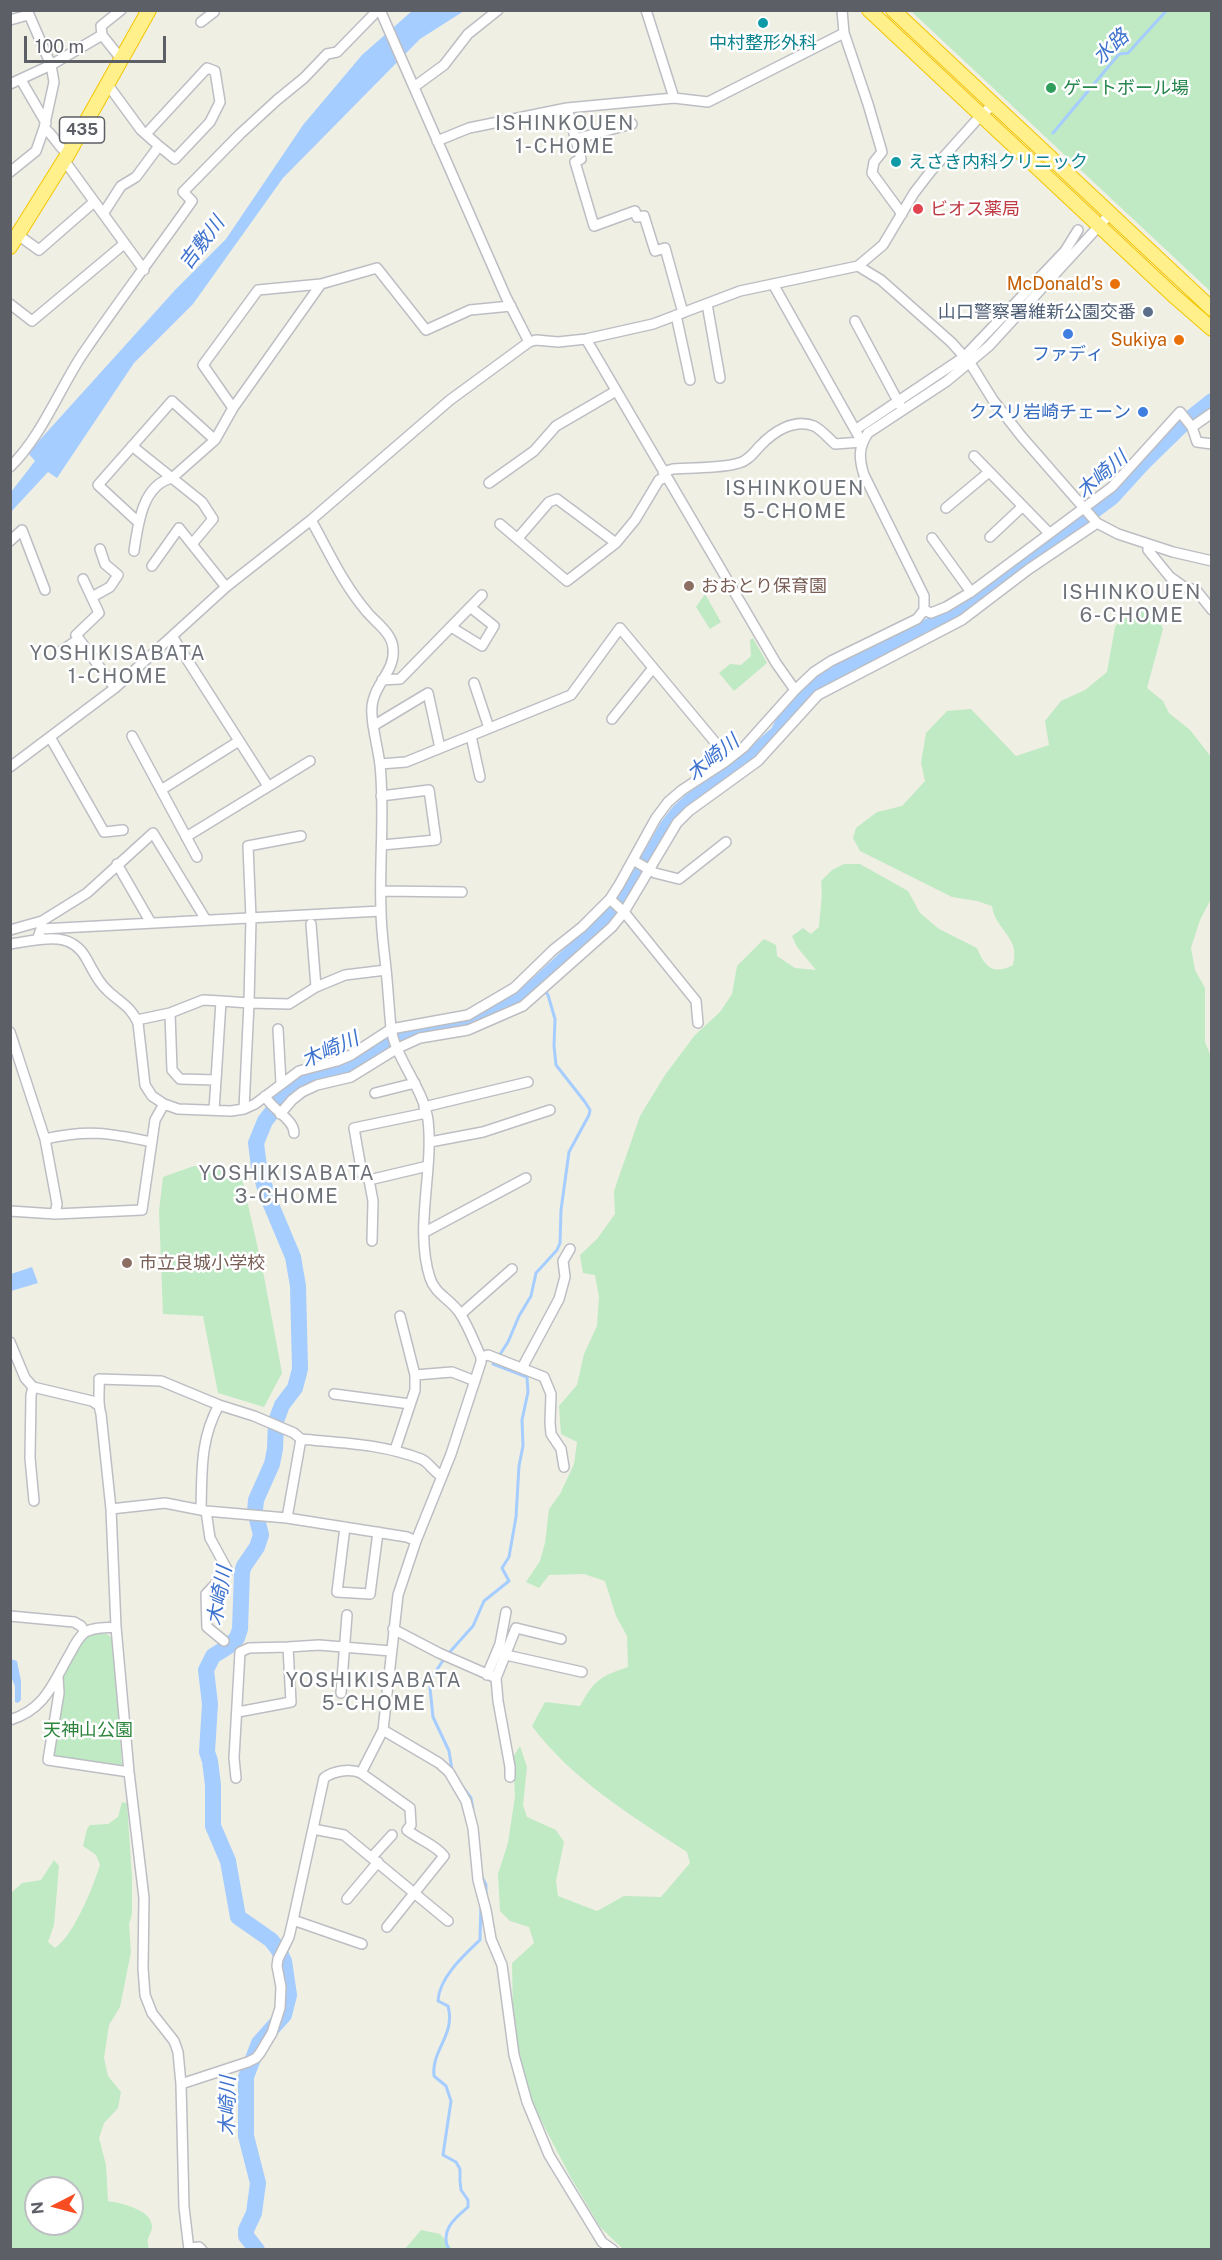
<!DOCTYPE html>
<meta charset="utf-8">
<style>
body{margin:0}
#map{position:relative;width:1222px;height:2260px;overflow:hidden;background:#f0efe4;font-family:"Public Sans",sans-serif}
canvas{display:block}
.frame{position:absolute;inset:0;border:12px solid #5c5f66;pointer-events:none}
.north{position:absolute;left:24px;top:2176px;width:60px;height:60px;box-sizing:border-box;background:#fff;border:2px solid #bebfc2;border-radius:50%;rotate:264deg;font-size:16px;font-weight:700;line-height:24px;text-align:center;color:#5c5f66}
.north::after{content:'';display:block;margin:auto;width:21px;height:27px;background:#f84d23;clip-path:polygon(50% 0,100% 100%,50% 72%,0 100%)}
.scale{position:absolute;left:24px;top:36px;width:142px;height:27px;box-sizing:border-box;border:3px solid #5c5f66;border-top:0;padding-left:8px;font-size:18px;line-height:21px;white-space:nowrap;color:#5c5f66;-webkit-text-stroke:4px #fff;paint-order:stroke}
</style>
<div id="map">
<canvas width="1222" height="2260"></canvas>
<div class="frame"></div>
<div class="north">N</div>
<div class="scale">100 m</div>
</div>
<script>
const context = document.querySelector('canvas').getContext('2d');
context.lineJoin = 'round';
function fillPath(path, color) {
  context.fillStyle = color;
  context.fill(path, 'evenodd');
}
function stroke(path, color, width, dash) {
  context.strokeStyle = color;
  context.lineWidth = width;
  context.lineCap = dash ? 'butt' : 'round';
  context.setLineDash(dash || []);
  context.stroke(path);
}
function drawText(font, color, halo, rows, align = 'center') {
  context.font = font + ' "Public Sans","Noto Sans JP",sans-serif';
  context.lineWidth = 5;
  context.setLineDash([]);
  context.textBaseline = 'middle';
  context.strokeStyle = halo;
  context.fillStyle = color;
  for (const [text, x, y, turn = 0] of rows) {
    context.save();
    context.translate(x, y);
    context.rotate((+turn || 0) * Math.PI / 180);
    context.textAlign = isNaN(turn) ? turn : align;
    if (halo) context.strokeText(text, 0, 0);
    context.fillText(text, 0, 0);
    context.restore();
  }
}
const green = new Path2D(`
 M911,11H1211V292Z
 M705,594L721,622L710,629L696,607Z
 M1155,607L1163,629L1147,688L1163,701L1169,713L1190,730L1212,758L1211,899L1200,920L1191,948L1195,970L1205,988V1042L1212,1059L1211,2249H623L600,2227L570,2176L533,2105L520,2056L513,2018L512,1963L534,1943L529,1927L510,1921L500,1911L498,1874L508,1843L515,1796L513,1757L520,1746L527,1767L523,1805L527,1817L556,1830L564,1842L556,1881L558,1896L597,1911L624,1896L661,1897L690,1863L687,1852C632,1816 572,1780 532,1726L545,1702L580,1706C594,1680 601,1676 628,1667L627,1636L616,1616L605,1581L584,1574L549,1575L539,1588L526,1582L540,1561L545,1543L549,1509L560,1494L574,1464L577,1442L561,1434L559,1406L577,1385L584,1354L597,1326L599,1297L595,1275L583,1273L580,1255L597,1239L615,1214L614,1191L640,1116L665,1075L695,1035L720,1012L732,994L737,966L764,939L776,945L777,956L795,968L816,970L797,947L792,936L803,928L811,934L819,927C820,910 823,898 821,881L832,870L844,864H860L908,891L920,913L939,929L977,948C984,966 993,976 1013,965C1021,937 995,930 992,906L977,901L952,897L860,851L853,838L856,828L877,812L902,806L925,781L921,763L926,733L947,711L971,709L1016,756L1049,745L1045,721L1061,701L1085,690L1107,672L1115,627L1128,609Z
 M753,638L767,663L734,691L719,673L730,664L741,665L751,656L750,640Z
 M194,1166L240,1169L263,1271L282,1373L264,1407L218,1393L203,1316L163,1314L159,1211L163,1177Z
 M91,1634H107L114,1639L122,1766L52,1758L61,1677L83,1638Z
 M122,1802L127,1803L132,1877V1914L129,1924L131,1952L120,2007L109,2025L104,2058L108,2076L121,2092L118,2108L104,2123L99,2138L106,2165L108,2201C120,2203 151,2209 152,2226C152,2236 145,2235 149,2249H11V1893L22,1883L41,1880L54,1860L59,1866L54,1925L48,1942L55,1948C74,1935 93,1887 100,1865L96,1855L83,1846L87,1829L90,1825L108,1824L118,1817ZM36,2188H72V2224H36Z
 M421,2230L440,2234L452,2249H405Z`);
const water = new Path2D(`
 M412,11H464L420,39L283,178L193,304L134,363L57,478L48,472L11,512V492L35,461L28,453L176,289L226,239L303,125L362,55Z
 M32,1267L38,1283L11,1291V1274Z
 M11,1659L17,1661L21,1681V1700L18,1703L15,1702V1686L11,1677Z`);
const stream = new Path2D(`
 M1053,133L1119,54L1128,53L1167,10
 M499,1356L508,1342L519,1316L531,1296L536,1273L557,1250L560,1243L561,1210L569,1152L589,1115L590,1110L585,1102L556,1065L554,1046L555,1019L548,995L540,983
 M448,1654L473,1626L484,1601L509,1581L502,1568L509,1557L516,1517L519,1466L523,1446L522,1420L528,1392L527,1377L493,1364L495,1361
 M444,1659L432,1677L430,1688L433,1717L449,1751L452,1770
 M462,1786L471,1798L473,1809
 M481,1875L486,1885V1894
 M449,2250C439,2231 455,2218 468,2207V2200L461,2190L460,2181V2169L456,2162L443,2155L451,2101L446,2086L434,2076C431,2050 456,2035 448,2006L438,2001C439,1978 463,1956 480,1940L481,1902`);
const river = new Path2D(`
 M257,2250L246,2236V2230L254,2213L258,2183L246,2136V2077L259,2043L284,2015L289,1995L284,1961L278,1949L271,1940L238,1917L228,1861L213,1826V1785L210,1761L207,1752L210,1704L206,1670L213,1656L229,1646L237,1638L240,1629L242,1572L244,1566L257,1547L261,1535L255,1511L256,1500L272,1464L275,1449L276,1421L282,1405L295,1388L300,1369L298,1286L293,1257L267,1195L259,1167L256,1143L265,1121L280,1102L304,1083L353,1067L368,1059L402,1036L468,1023L524,997L610,917L626,899L668,826L679,812L692,800L739,768L778,733L783,723L814,688L841,671L928,627L980,596L1112,497L1142,464L1183,424L1212,401`);
const minor = new Path2D(`
 M380,10L506,297L529,342
 M646,10L674,98
 M10,20L28,15
 M201,22L214,12L213,10
 M844,33L868,104L882,152L874,162L872,173L902,214
 M102,35L101,26L121,10
 M21,80L46,123
 M10,84L51,65L102,35L122,60
 M414,87L444,65L468,34L498,10
 M567,108L581,159L575,162L594,226L635,211L637,217L644,216L655,251L665,248L683,313
 M44,128C54,135 58,147 68,154
 M146,134L207,68L215,71L220,102L210,122L175,159L159,146
 M575,139L632,124
 M437,141L469,128L567,108L674,98L708,102L844,33L842,10
 M64,160L144,270
 M10,172L36,151L44,128L54,82L51,65L27,10
 M103,214L121,186L136,177L159,146L141,130L108,85
 M18,235L39,250L94,202
 M858,266L881,280L951,342L970,363L993,400L1022,437L1097,523L1118,534L1173,552L1212,561
 M321,284L233,408L203,365L258,290L321,284L377,268L426,330L470,310L511,306
 M773,284L858,435
 M10,304L32,321L124,244
 M707,304L720,378
 M676,315L690,380
 M855,321L900,405
 M586,339L776,663L795,690
 M1192,427L1212,413
 M855,430L964,357L1065,251L1078,230
 M132,446L202,502L213,519L192,544
 M974,456L1049,533
 M10,467C41,437 59,390 82,355C118,302 156,252 192,201L183,192L240,134L277,100L304,78L327,54L337,52L378,10
 M663,472L673,469C694,467 719,469 739,463C748,461 754,452 760,446C773,432 794,418 814,426C822,430 828,438 835,444L862,442
 M489,483L534,451L556,426L616,391
 M946,508L989,472
 M138,522L98,485L172,401L215,440L233,408
 M500,524L567,581L616,543
 M990,537L1023,506
 M518,538L549,502L557,499L616,543L635,520L659,480L666,477
 M932,538L971,592
 M10,541L22,530L45,590
 M1148,544V550L1170,577L1184,587L1196,590L1212,610
 M134,551C138,525 142,485 172,478L215,440
 M152,566L179,528L226,587
 M83,579L99,613L76,635L115,688
 M92,597L110,587L118,575L105,564L100,549
 M924,610L931,613L946,607L971,592L1112,487L1180,412L1192,427L1197,442L1212,444
 M451,627L482,646L494,626L470,607
 M172,636L268,786
 M58,653L79,639
 M382,680L400,679L482,595
 M474,683L489,728
 M612,719L653,668
 M373,726L428,693L440,748
 M132,736L197,857
 M471,736L480,777
 M50,737L104,832L123,830
 M380,764L406,762L571,695L620,628L729,759
 M10,767L115,688L226,587L311,520L450,400L529,342L536,340L558,342L586,339L653,324L740,291L858,266L883,245L914,193L931,171L982,114L995,104
 M161,790L239,741
 M381,796L429,790L436,840L382,845
 M186,837L310,761
 M633,860L655,873L679,879L726,842
 M117,864L151,923
 M381,891L462,892
 M610,899L624,912L696,1001L698,1023
 M311,924L316,987
 M41,929L42,921L87,893L153,833L206,920
 M10,930L42,921
 M37,940L41,929L381,911
 M10,944C39,940 70,929 86,958C93,970 97,981 107,990C119,1002 131,1006 138,1023L145,1085L152,1096L164,1104L178,1109L231,1111L244,1109L255,1104L299,1071L337,1061L351,1055L391,1029L468,1015L514,988L553,950L582,927L610,899L619,885L656,818L668,802L682,790L725,762L744,747L795,690L814,672L831,661L917,619L924,610V596L864,475C859,459 858,448 868,433L947,381L989,346L1109,215
 M170,1013L203,1000L221,1001
 M137,1020L170,1013L172,1070L180,1079L216,1080L221,1001L249,1003L251,918L248,846L301,836
 M278,1029L281,1083
 M10,1032L45,1139L57,1204L55,1214
 M375,1093L415,1083
 M265,1096C272,1110 294,1119 294,1133
 M424,1107L528,1082
 M244,1109L249,1003L289,1004L316,987L345,975L386,970
 M214,1110L216,1080
 M280,1114L292,1100L302,1092L317,1085L351,1077L398,1048L420,1038L468,1030L523,1006L612,927L624,912L677,823L689,811L758,761L818,695L962,620L1029,569L1097,523
 M45,1139C88,1129 109,1133 152,1142
 M430,1142L483,1132L550,1110
 M369,1180L428,1166
 M10,1211L55,1214L142,1210L155,1120L164,1104
 M425,1232L526,1178
 M372,1241L373,1201L369,1180L362,1174L354,1128L426,1113
 M461,1314L512,1269
 M10,1342L25,1378L33,1387L92,1401L98,1405
 M481,1357L488,1355L544,1377L551,1394L550,1423L551,1434L561,1449L564,1467
 M522,1368L559,1299L565,1277L563,1261L570,1249
 M415,1375L452,1372L475,1381
 M33,1387L31,1395L30,1458L34,1501
 M334,1394L410,1404
 M301,1439L287,1518L407,1537L416,1541
 M395,1450L415,1390V1375L400,1316
 M111,1509L165,1503L206,1511L287,1518
 M201,1510C202,1472 200,1439 219,1405
 M206,1511L210,1538L228,1571L206,1594L207,1627L224,1641
 M345,1527L337,1592L370,1594L378,1532
 M10,1616L74,1622L81,1626L85,1632
 M393,1629L439,1653L496,1678L516,1628L561,1639
 M506,1655L582,1672
 M487,1675L500,1644L506,1612
 M58,1677L59,1693L48,1760L129,1772
 M496,1678L498,1701L510,1767V1777
 M341,1693L347,1615
 M238,1712L291,1702L288,1647L319,1645L391,1651
 M10,1720C47,1708 53,1682 71,1652C74,1646 78,1638 84,1633C92,1627 106,1628 116,1627
 M383,1730L439,1763L449,1772L466,1801L473,1828L478,1880L486,1910L491,1939L502,1965L514,2055L527,2102L549,2155L602,2242L613,2250
 M361,1773L410,1808L411,1825L407,1830C418,1839 436,1845 444,1856L387,1927
 M236,1778L234,1758L240,1652L249,1648L288,1647
 M313,1829L344,1835L448,1921
 M372,1857L392,1835
 M347,1899L378,1862
 M293,1920L362,1944
 M181,2084L248,2062L256,2058L260,2053L272,2033L280,2008L281,1987L277,1966L278,1959L289,1937L293,1920L324,1778C333,1771 350,1768 361,1773L383,1730L398,1595L416,1541L451,1454L481,1362V1357C474,1342 468,1325 459,1312C450,1299 435,1294 430,1278C414,1228 434,1171 428,1120C423,1087 395,1058 391,1028C389,1008 388,988 386,969C384,949 381,930 381,910C379,862 385,813 380,765C378,748 373,732 372,715C369,686 396,674 393,648C392,633 376,623 367,612C343,584 329,552 311,520
 M189,2248L199,2247L202,2250
 M189,2250L184,2207L181,2084L178,2052L174,2041L152,2013L145,1995L143,1968L144,1898L129,1772L116,1627L111,1509L101,1414C97,1403 100,1391 99,1379L161,1381L219,1405L254,1416L294,1433L301,1439C341,1443 383,1444 421,1459C429,1462 433,1472 442,1476`);
const highway = new Path2D(`
 M869,10L1174,296L1212,329
 M893,10L1212,309
 M10,247L68,154L149,10`);
const markers = [
 [763,23,6,"#0f9aa8"],
 [1051,88,6,"#2e9e5b"],
 [896,162,6,"#0f9aa8"],
 [918,209,6,"#e0444e"],
 [1115,284,6,"#e8710a"],
 [1148,312,6,"#5c6f8a"],
 [1068,334,6,"#3f7fe0"],
 [1179,340,6,"#e8710a"],
 [1143,412,6,"#3f7fe0"],
 [689,586,6,"#8d6e63"],
 [127,1263,6,"#8d6e63"]
];
const shields = [
 [82,130,45]
];
const shieldNames = [
 ["435",82,130]
];
const cultureNames = [
 ["中村整形外科",763,43],
 ["えさき内科クリニック",908,162,"left"]
];
const leisureNames = [
 ["ゲートボール場",1063,88]
];
const healthNames = [
 ["ビオス薬局",930,209]
];
const foodNames = [
 ["McDonald's",1103,284],
 ["Sukiya",1167,340]
];
const serviceNames = [
 ["山口警察署維新公園交番",1136,312]
];
const shopNames = [
 ["ファディ",1068,354],
 ["クスリ岩崎チェーン",1131,412,"right"]
];
const educationNames = [
 ["おおとり保育園",701,586],
 ["市立良城小学校",139,1263]
];
const parkNames = [
 ["天神山公園",88,1730]
];
const waterNames = [
 ["水路",1111,47,-43],
 ["吉敷川",202,243,-53],
 ["木崎川",1102,475,-41],
 ["木崎川",713,758,-39],
 ["木崎川",330,1050,-24],
 ["木崎川",220,1596,-80],
 ["木崎川",228,2106,-89]
];
const neighbourhoodNames = [
 ["ISHINKOUEN",565,124],
 ["1-CHOME",565,147],
 ["ISHINKOUEN",795,489],
 ["5-CHOME",795,512],
 ["ISHINKOUEN",1132,593],
 ["6-CHOME",1132,616],
 ["YOSHIKISABATA",118,654],
 ["1-CHOME",118,677],
 ["YOSHIKISABATA",287,1174],
 ["3-CHOME",287,1197],
 ["YOSHIKISABATA",374,1681],
 ["5-CHOME",374,1704]
];
fillPath(green, '#bfeac4');
fillPath(water, '#a5cdff');
stroke(stream, '#a5cdff', 3);
stroke(river, '#a5cdff', 16);
stroke(minor, '#bcbec4', 12);
stroke(highway, '#f4c600', 16);
stroke(minor, '#fff', 9);
stroke(highway, '#fff08c', 14);
for (const [x, y, r, color] of markers) {
  const dot = new Path2D();
  dot.arc(x, y, r, 0, 2 * Math.PI);
  context.fillStyle = color;
  context.fill(dot);
  stroke(dot, '#fff', 2);
}
for (const [x, y, w] of shields) {
  const box = new Path2D();
  box.roundRect(x - w / 2, y - 13, w, 26, 4.5);
  context.fillStyle = '#fff';
  context.fill(box);
  stroke(box, '#5c5f66', 1.5);
}
drawText('bold 16px', '#5c5f66', null, shieldNames);
drawText('18px', '#0d838f', '#fff', cultureNames);
drawText('18px', '#27864d', '#fff', leisureNames, 'left');
drawText('18px', '#be3a42', '#fff', healthNames, 'left');
drawText('18px', '#c56008', '#fff', foodNames, 'right');
drawText('18px', '#4e5e75', '#fff', serviceNames, 'right');
drawText('18px', '#366cbe', '#fff', shopNames);
drawText('18px', '#785e54', '#fff', educationNames, 'left');
drawText('18px', '#2d843c', '#fff', parkNames);
drawText('italic 20px', '#3d72ce', '#fff', waterNames);
context.letterSpacing = '1.5px';
drawText('20px', '#6d7178', '#fff', neighbourhoodNames);
context.letterSpacing = '0px';
</script>
